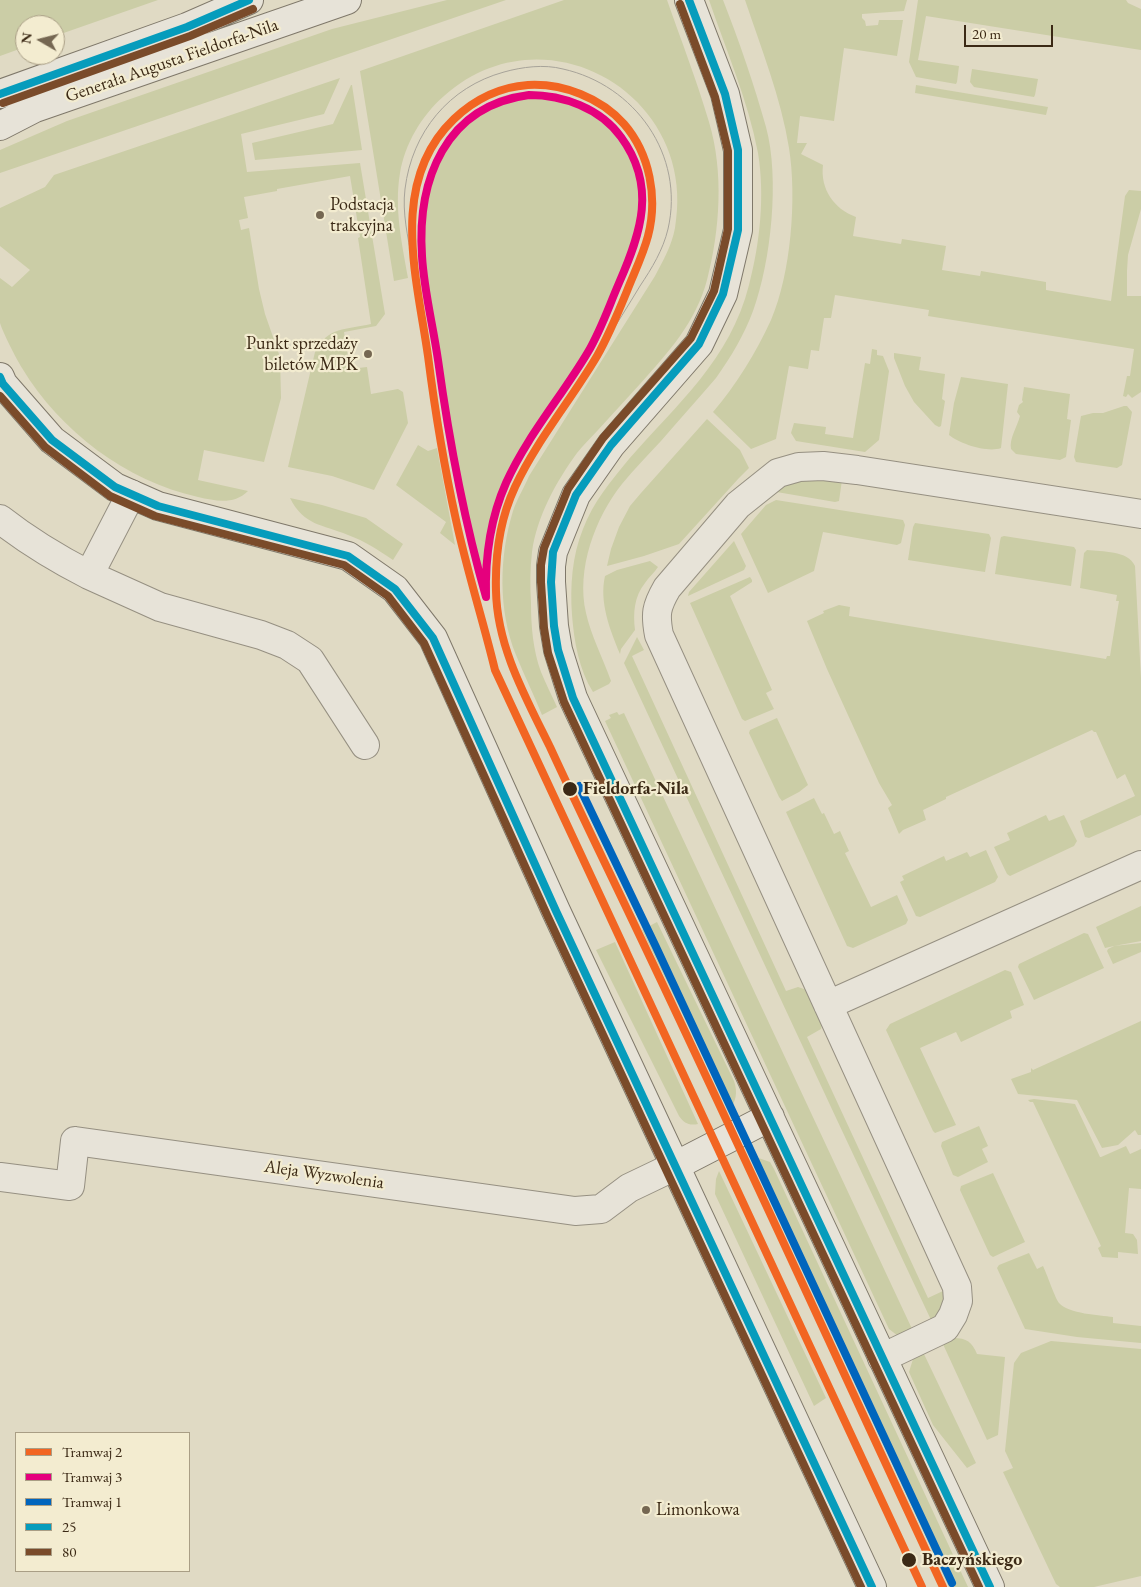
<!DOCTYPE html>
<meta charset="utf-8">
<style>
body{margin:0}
#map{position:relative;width:1141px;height:1587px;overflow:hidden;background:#e0dac4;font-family:"EB Garamond",serif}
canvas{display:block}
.legend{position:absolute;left:15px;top:1432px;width:175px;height:140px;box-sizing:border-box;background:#f3ecd0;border:1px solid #a99e85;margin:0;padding:6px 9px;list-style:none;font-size:15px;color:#3b2915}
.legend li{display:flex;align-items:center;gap:10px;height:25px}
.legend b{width:25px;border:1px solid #a99e85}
.north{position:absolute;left:15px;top:15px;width:50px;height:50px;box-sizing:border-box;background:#f3ecd0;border:1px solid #a99e85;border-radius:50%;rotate:278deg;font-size:14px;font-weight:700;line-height:20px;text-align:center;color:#3b2915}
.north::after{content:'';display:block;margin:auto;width:18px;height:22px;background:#756752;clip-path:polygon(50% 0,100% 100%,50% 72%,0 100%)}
.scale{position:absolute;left:964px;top:25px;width:89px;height:22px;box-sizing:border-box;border:2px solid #3b2915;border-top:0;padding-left:6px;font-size:15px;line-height:18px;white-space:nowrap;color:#3b2915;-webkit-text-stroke:4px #f3ecd0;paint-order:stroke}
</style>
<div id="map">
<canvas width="1141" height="1587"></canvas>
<ul class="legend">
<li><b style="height:6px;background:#f26522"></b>Tramwaj 2</li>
<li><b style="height:6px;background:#e5007d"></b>Tramwaj 3</li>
<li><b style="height:6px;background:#0065bd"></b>Tramwaj 1</li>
<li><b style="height:6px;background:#069cbc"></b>25</li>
<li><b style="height:6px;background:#7a4b2a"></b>80</li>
</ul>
<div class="north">N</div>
<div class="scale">20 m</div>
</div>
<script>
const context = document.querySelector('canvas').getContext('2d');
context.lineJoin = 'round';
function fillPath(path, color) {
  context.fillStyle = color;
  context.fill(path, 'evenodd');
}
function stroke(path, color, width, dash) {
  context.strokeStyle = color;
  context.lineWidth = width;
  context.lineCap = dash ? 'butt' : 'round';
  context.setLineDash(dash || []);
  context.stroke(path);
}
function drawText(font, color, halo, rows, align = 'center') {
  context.font = font + ' "EB Garamond",serif';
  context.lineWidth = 4.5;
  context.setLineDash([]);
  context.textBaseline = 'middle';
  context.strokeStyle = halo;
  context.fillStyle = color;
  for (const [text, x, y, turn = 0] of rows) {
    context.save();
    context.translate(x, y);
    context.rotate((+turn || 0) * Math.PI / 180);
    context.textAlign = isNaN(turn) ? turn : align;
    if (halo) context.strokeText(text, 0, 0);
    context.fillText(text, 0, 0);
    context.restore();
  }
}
const green = new Path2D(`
 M0,0H158L55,36V25H25V47L0,56Z
 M447,0H506L0,173V150L67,121L332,29Z
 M564,0H667C681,40 697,81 709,122C724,172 720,230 707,280C696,322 668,353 640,384C626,399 612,415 598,430C591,438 583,445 577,453C556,482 537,516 532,552C530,569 530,586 531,603C531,626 533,650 541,672C546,684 552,696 557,707L542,715C534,695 524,675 516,655C498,610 499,557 513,511C517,499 524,488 529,476L655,276C663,261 672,245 675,228C699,95 545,6 444,96C421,116 405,144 400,173C394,209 402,243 408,278L394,281L360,71Z
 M709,0H723C739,41 754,84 766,127C780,178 771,262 753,311C744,335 731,357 716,378C698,399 679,420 661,441C648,455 634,469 622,484C595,518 576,569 586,613C591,636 603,658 611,681L609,684L593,692C579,670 574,641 572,615C570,586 572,556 583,529C593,502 611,481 629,459C678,403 730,360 749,285C760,243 765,196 758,153C748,100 726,50 709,0Z
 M745,0H907L904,11L862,14V18L865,21L866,26L878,25L879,20H903L897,56L844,48L834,121L800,116L797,143H807L801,154L823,165C820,189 834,209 856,217L853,236L901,244L902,239L946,246L942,270L980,276L981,271L1046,282V290L1111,301L1125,196L1129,190L1141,191V209L1128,255L1127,271V296H1141V392L1132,398L1128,394L1126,397L1123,396L1127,376H1130L1134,349L928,316L929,310L835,295L831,318H824L819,351L811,350L808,369L789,366L776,439L751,449L713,412C736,385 756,353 771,320C791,274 797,198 789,148C781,98 761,48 745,0Z
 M918,0H1126L1128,3L1141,9V50L926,16L918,60L959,66L957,82L956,84L916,77L909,62Z
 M972,69L1038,79L1035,95L1034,97L974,87L970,82Z
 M340,78L324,114L241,134L247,172L360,163L385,314L376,326L344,332L350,369L367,367L371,394L398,389L403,392L408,423L374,490L332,476L288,467L315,352C328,326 346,330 371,324L358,238L360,237L350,176L277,189V191L244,197L248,218L239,220L241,230L249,228L259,289L265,314L280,357L281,398L264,462L204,450L198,480L248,491C234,505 216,501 198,497C126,481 60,431 22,368C16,358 3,333 0,323C0,313 0,289 0,278L12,287L30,270L0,246V208L45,187L54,175Z
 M351,85H352L362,150L255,160L252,143L333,124Z
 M916,85L1048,107L1046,115L915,93Z
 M533,91C573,95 599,104 624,137C663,187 641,243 618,294C611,310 605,327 596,342C568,393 529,438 506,491C497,513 490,537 489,561C488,573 489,586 489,599L479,581L458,500L421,274C420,262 418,249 419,236C421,185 433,136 479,108C488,102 499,97 510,94C517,92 525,92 533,91Z
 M872,349L877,350V355L883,356L889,371L879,440L865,452L796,441L791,433L794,423L826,427L825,434L853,438L865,363L870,364Z
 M894,353L921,357L919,370L945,374L942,399L945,401L941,426L939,427L935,425L914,402L905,386L894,358Z
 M961,377L1008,384L1001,448C988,453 960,444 949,435L954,403Z
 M1024,387L1070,394L1067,419L1071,420L1066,457L1060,460L1016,454L1011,449C1009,439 1017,427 1020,416L1017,412L1019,405L1023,402L1022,400Z
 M1124,406H1127L1132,412L1122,465L1117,468L1076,462L1074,457L1081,416L1093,413H1103Z
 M707,419L740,450L749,468L739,478L679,544L644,556L607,566L611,549L619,527L630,506L641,493Z
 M418,445L428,451L437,448L455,545L440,533L446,522L396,485Z
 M801,478L842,480L839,501L835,502L771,491Z
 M290,498L322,505L366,518L403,544L393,560C378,550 365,541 348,535C322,524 304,526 290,498Z
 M776,500L903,520L905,525L901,543L897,545L823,532L814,571L768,593L741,534L766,505Z
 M915,523L989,534L991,538L985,572L908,560L913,527Z
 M1004,536L1074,547L1076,550L1071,586L995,574L1000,541L1001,537Z
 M734,541L746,566L744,570L688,596L689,592Z
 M1087,550C1102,552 1128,550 1135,566L1141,678V815L1089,838L1085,837L1080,821L1135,796L1125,774L1117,779L1096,732H1094L1092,730L946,797V799L923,810L926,820L903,830L899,834L888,808L892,805L879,783L827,669L807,621L824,613L823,611L839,605L850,607L849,616L1106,659L1107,656H1110L1119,601H1116L1117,595L1080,588L1084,553Z
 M650,561L658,567C654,573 649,577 645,583C634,597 633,613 635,630L621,649L620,654C610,630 599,602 605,576L617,570Z
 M750,577L752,580V582L730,596L772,690L766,693L774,709L745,721L742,719L690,603Z
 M637,637L644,650L632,656L786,991L798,987L810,991L823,1021L821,1029L807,1037L928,1298L943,1291L951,1295L950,1303L932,1322L837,1120L624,663Z
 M617,712L619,715L624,713L913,1331L898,1336L889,1329L605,721L611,718L609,715Z
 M777,718L808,785L799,792L782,801L779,797L749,733L750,730Z
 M814,798L822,814L824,813L834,834L840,831L849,851L845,853L871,907L897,895L908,920L906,924L853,948L847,946L786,812Z
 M1046,815L1049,821L1064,815L1077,841L1074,846L1010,876L1007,874L994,847L1010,840L1007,833Z
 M986,850L998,877L995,882L920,917L916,916L900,882L904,880L902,876L944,856L946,861L967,852L970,857Z
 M1141,906V941L1114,946L1141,943V952L1113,964L1107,951L1108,949L1114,946L1105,948L1096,927Z
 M657,922L734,1081C738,1093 736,1101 729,1111L642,930Z
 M1084,933L1088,934L1104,968L1034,1000L1018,967L1019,964Z
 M615,942L698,1124C689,1126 684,1123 679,1116L596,950Z
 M1005,970L1011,972L1024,1005L1010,1011L1012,1018L961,1042L956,1032L920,1048L956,1125L935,1133L933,1131L886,1030L890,1024Z
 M1141,1021V1135H1138L1135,1130L1118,1145L1102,1148L1077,1100L1018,1094L1011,1079L1031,1072V1068L1033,1070Z
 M1034,1099L1075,1104L1100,1157H1101L1126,1146L1130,1154L1141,1149V1189L1129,1188L1125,1233L1133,1234L1137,1240L1138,1254L1118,1252V1258L1102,1257L1098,1248L1101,1246L1033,1102H1030L1028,1100Z
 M979,1126L988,1146L982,1149L988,1162L958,1177L953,1175L941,1146L942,1142Z
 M750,1155L770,1162L774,1169L968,1587H949Z
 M719,1171L826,1398L814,1406L715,1194L716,1179Z
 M993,1173L1025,1242L993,1257L990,1255L960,1190L961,1186Z
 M1029,1253L1037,1269L1043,1266C1047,1274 1055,1298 1059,1303C1069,1314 1099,1315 1113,1317V1323L1141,1326V1343L1077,1337L1025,1329L997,1268L999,1265Z
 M953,1338C967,1338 972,1342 977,1354L1005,1357L998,1435L987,1440L942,1342Z
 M1051,1341L1141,1349V1576L1094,1587H1060L1056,1584L1003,1472L1013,1468L1005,1451L1014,1363L1021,1353Z
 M923,1352L976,1463L967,1468L933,1425L909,1372L913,1359Z`);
const minor = new Path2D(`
 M0,519C28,541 58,559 89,575L131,494
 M89,575L160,607L261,635L287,645L310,660L365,745
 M828,1005L1141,865
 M0,1177L70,1186L75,1141L575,1211L601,1209L629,1188L675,1166
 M882,1358L945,1328L953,1315L958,1301L957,1287L659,635C655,614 656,607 667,588L738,505L778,473L799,467L823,466L857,470L1141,514`);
const secondary = new Path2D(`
 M689,0L725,94L738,150V230L723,294L699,344L611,445L576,495L553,552L551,566V582L554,626L558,650L573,698L990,1587
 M0,94L187,27L249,0
 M0,126L35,108L347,0
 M0,377L3,384L52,440L115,487L158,506L348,556L395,589L433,638L556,911L872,1587
 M675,1166L770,1117`);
const tram = new Path2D(`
 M412,260C408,237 402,213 405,189C412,132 449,87 504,72C522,67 544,64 563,69C635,85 685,155 668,229C663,250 652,268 640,286C628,306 616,325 604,344`);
const bus1 = new Path2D(`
 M689,0L725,94L738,150V230L723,294L699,344L611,445L576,495L553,552L551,582L554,626L558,650L573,698L990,1587
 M0,94L187,27L249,0
 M0,377L3,384L52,440L115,487L158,506L348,556L395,589L433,638L556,911L872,1587`);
const bus2 = new Path2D(`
 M680,4L715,97L728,151V229L714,291L691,338L603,438L568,489L544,548L541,565V582L544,628L548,653L564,702L979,1587
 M3,103L190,36L253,9
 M0,396L45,447L110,496L155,516L344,565L388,596L424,643L547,915L861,1587`);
const tram1 = new Path2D(`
 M922,1587L495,670C483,620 467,571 456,520C444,466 435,411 428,356C417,278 388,182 454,119C474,100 500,87 528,85C563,83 601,98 624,124C650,154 658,198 648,236C643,255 634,273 627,291C618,313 609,335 597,356C571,400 537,440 515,487C500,519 495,556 496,591C497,647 526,698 550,747C578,808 608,869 637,930C741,1148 841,1368 943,1587`);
const tram2 = new Path2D(`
 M529,95C563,95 600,108 621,137C657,186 641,233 619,283C609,306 601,330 588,352C562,396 527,436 506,483C490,519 485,558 486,597C464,520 449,440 438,360C433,325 424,291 422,256C417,180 445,106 529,95Z`);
const tram3 = new Path2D(`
 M579,786L656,947L952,1583`);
const markers = [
 [320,215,5,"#756752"],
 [368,354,5,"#756752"],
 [570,789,8,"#3b2915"],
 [646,1510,5,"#756752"],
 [909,1560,8,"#3b2915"]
];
const streetNames = [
 ["Generała Augusta Fieldorfa-Nila",172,61,-19],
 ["Aleja Wyzwolenia",324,1175,8]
];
const poiNames = [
 ["Podstacja",330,205],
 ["trakcyjna",330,226],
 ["Punkt sprzedaży",358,344,"right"],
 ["biletów MPK",358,365,"right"],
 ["Limonkowa",656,1510]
];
const stopNames = [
 ["Fieldorfa-Nila",583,789],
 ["Baczyńskiego",922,1560]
];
fillPath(green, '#cbcda6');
stroke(minor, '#969082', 30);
stroke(secondary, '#7f786a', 30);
stroke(minor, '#e7e3d8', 28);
stroke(secondary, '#e7e3d8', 28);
stroke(tram, '#a7a399', 1);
stroke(bus1, '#069cbc', 8);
stroke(bus2, '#7a4b2a', 8);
stroke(tram1, '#f26522', 8);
stroke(tram2, '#e5007d', 8);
stroke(tram3, '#0065bd', 8);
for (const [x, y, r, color] of markers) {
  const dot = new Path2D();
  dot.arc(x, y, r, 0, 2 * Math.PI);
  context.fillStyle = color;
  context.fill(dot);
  stroke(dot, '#f3ecd0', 2);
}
drawText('18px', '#3b2915', '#f3ecd0', streetNames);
drawText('18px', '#3b2915', '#f3ecd0', poiNames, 'left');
drawText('bold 18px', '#3b2915', '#f3ecd0', stopNames, 'left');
</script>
